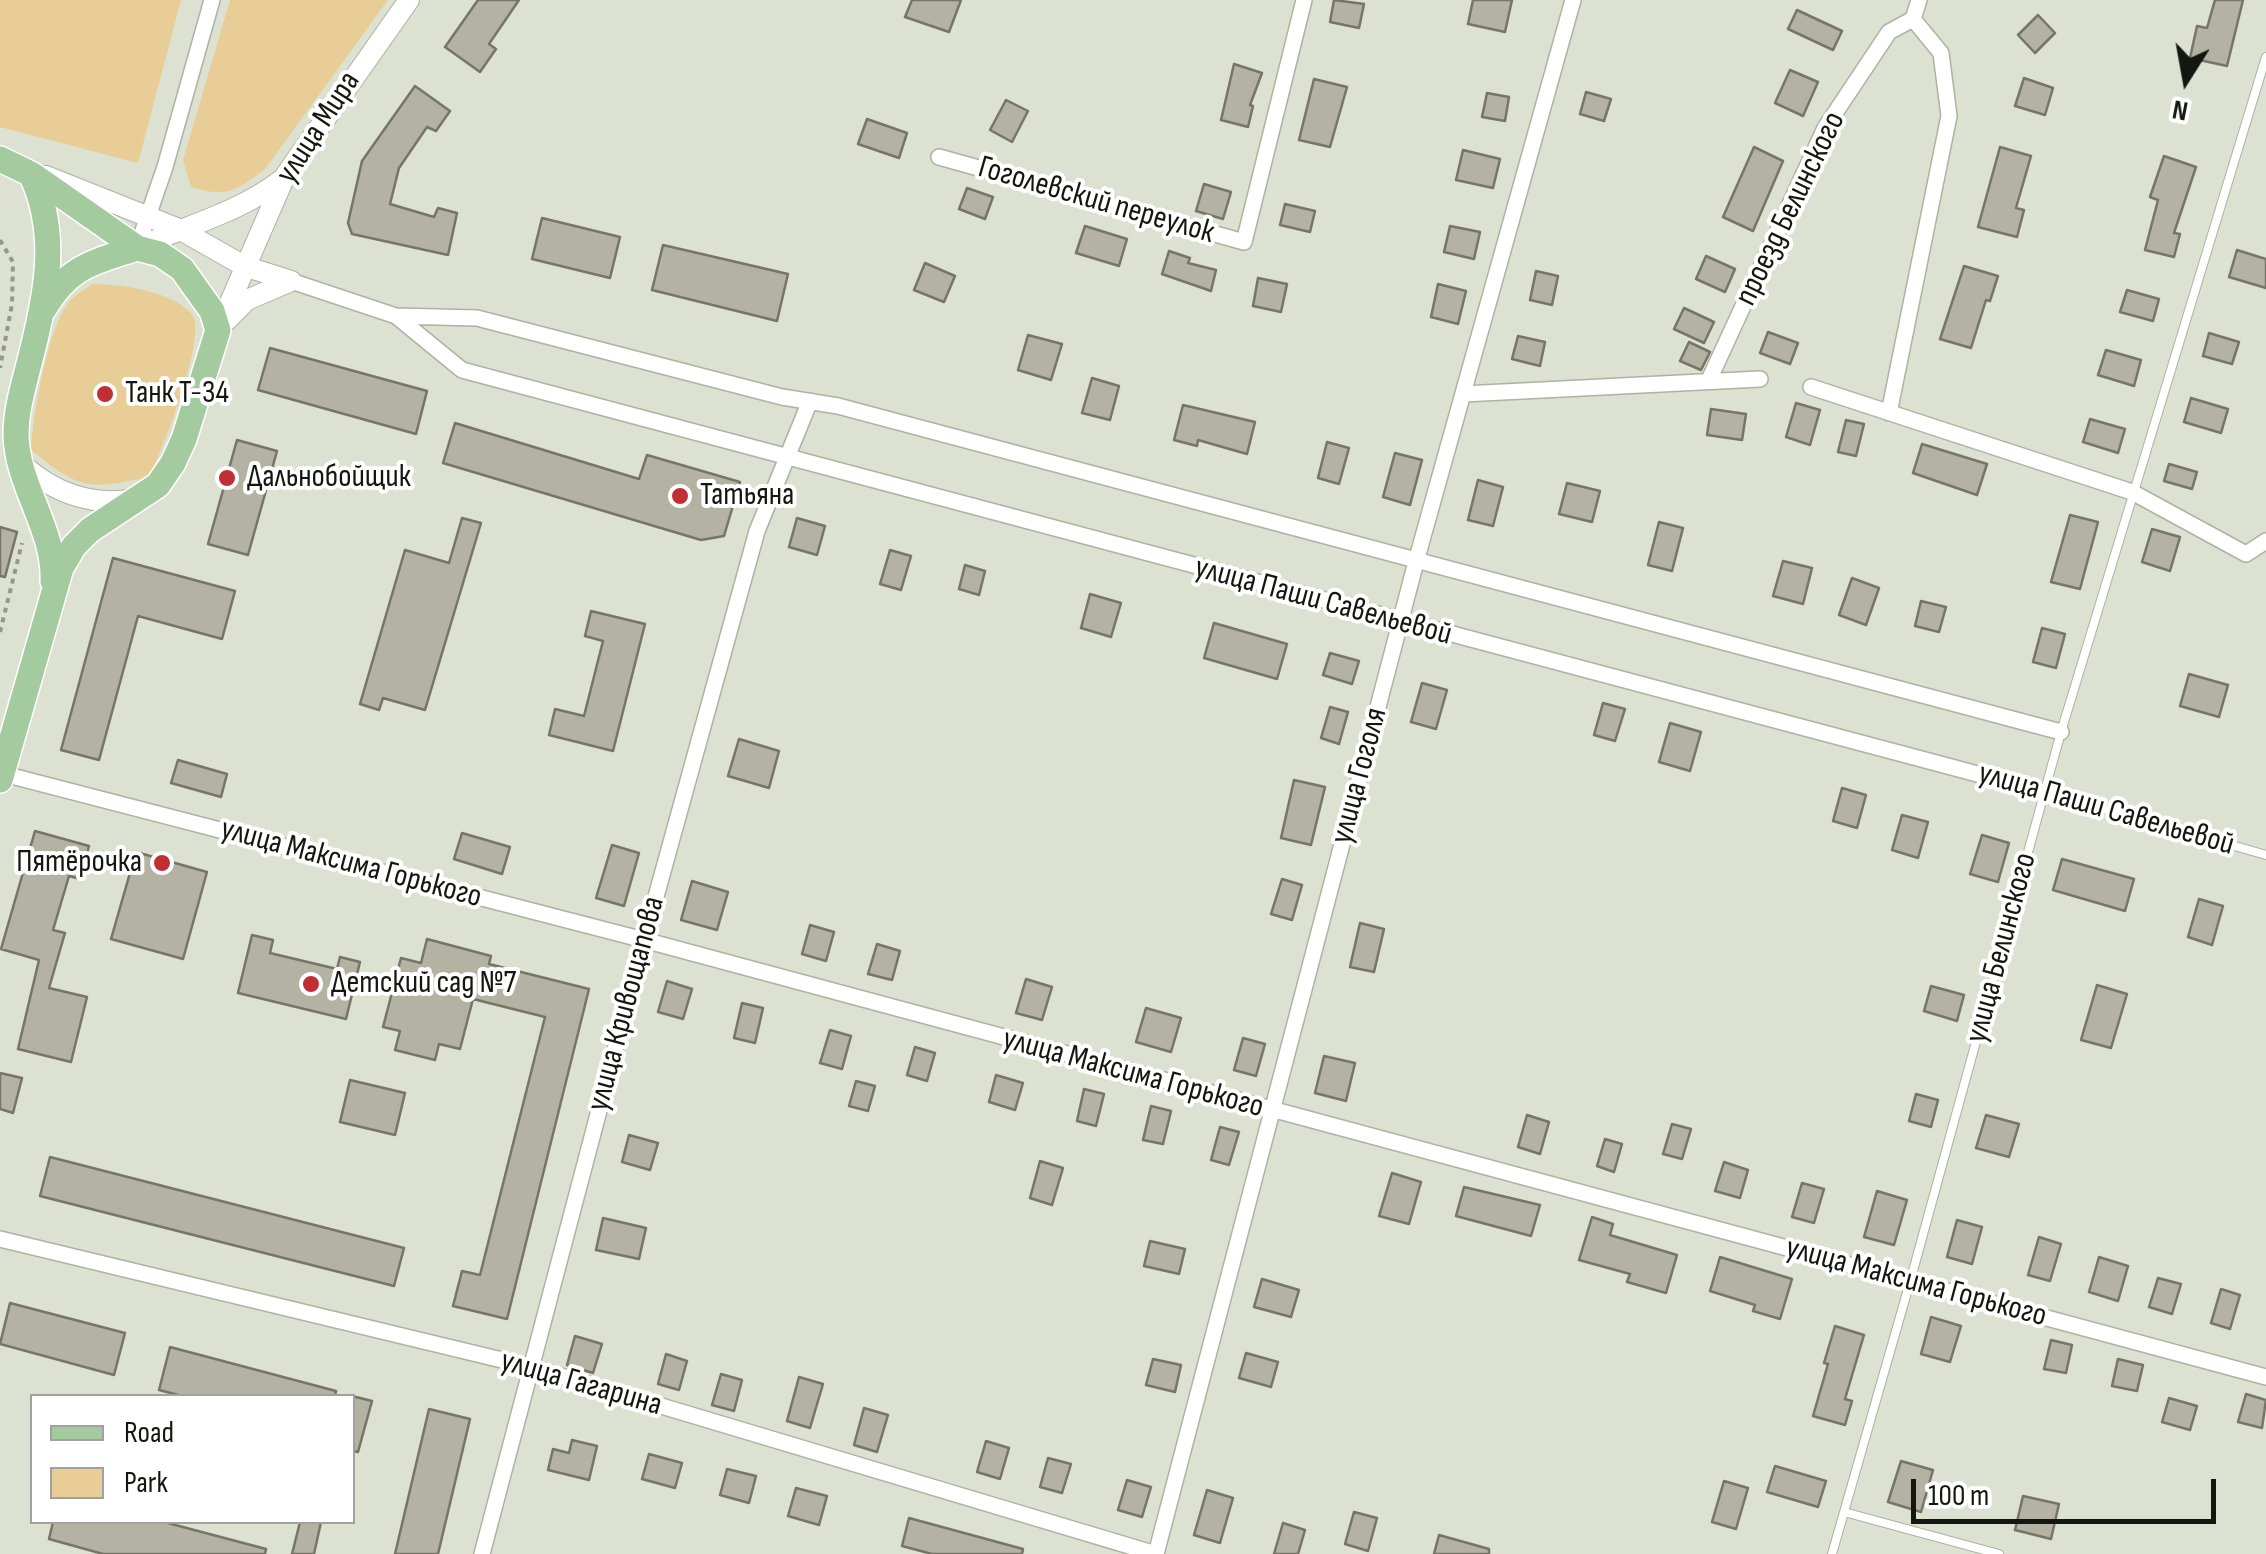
<!DOCTYPE html>
<meta charset="utf-8">
<style>
body{margin:0}
#map{position:relative;width:2266px;height:1554px;overflow:hidden;background:#dce1d1;font-family:"Sofia Sans Condensed",sans-serif}
canvas{display:block}
.legend{position:absolute;left:30px;top:1394px;width:325px;height:130px;box-sizing:border-box;background:#fff;border:2px solid #a1a29f;margin:0;padding:12px 18px;list-style:none;font-size:30px;color:#141610}
.legend li{display:flex;align-items:center;gap:20px;height:50px}
.legend b{width:50px;border:2px solid #a1a29f}
.north{position:absolute;left:2136px;top:30px;width:100px;height:100px;-webkit-text-stroke:8px #fff;paint-order:stroke;rotate:191deg;font-size:28px;font-weight:700;line-height:40px;text-align:center;color:#141610}
.north::after{content:'';display:block;margin:auto;width:35px;height:45px;background:#141610;clip-path:polygon(50% 0,100% 100%,50% 72%,0 100%)}
.scale{position:absolute;left:1911px;top:1479px;width:305px;height:45px;box-sizing:border-box;border:5px solid #141610;border-top:0;padding-left:12px;font-size:30px;line-height:35px;white-space:nowrap;color:#141610;-webkit-text-stroke:8px #fff;paint-order:stroke}
</style>
<div id="map">
<canvas width="2266" height="1554"></canvas>
<ul class="legend">
<li><b style="height:12px;background:#a4ca9f"></b>Road</li>
<li><b style="height:28px;background:#e9cd96"></b>Park</li>
</ul>
<div class="north">N</div>
<div class="scale">100 m</div>
</div>
<script>
const context = document.querySelector('canvas').getContext('2d');
context.lineJoin = 'round';
function fillPath(path, color) {
  context.fillStyle = color;
  context.fill(path, 'evenodd');
}
function stroke(path, color, width, dash) {
  context.strokeStyle = color;
  context.lineWidth = width;
  context.lineCap = dash ? 'butt' : 'round';
  context.setLineDash(dash || []);
  context.stroke(path);
}
function drawText(font, color, halo, rows, align = 'center') {
  context.font = font + ' "Sofia Sans Condensed",sans-serif';
  context.lineWidth = 8;
  context.setLineDash([]);
  context.textBaseline = 'middle';
  context.strokeStyle = halo;
  context.fillStyle = color;
  for (const [text, x, y, turn = 0] of rows) {
    context.save();
    context.translate(x, y);
    context.rotate((+turn || 0) * Math.PI / 180);
    context.textAlign = isNaN(turn) ? turn : align;
    if (halo) context.strokeText(text, 0, 0);
    context.fillText(text, 0, 0);
    context.restore();
  }
}
const green = new Path2D(`
 M0,0H181L138,163L0,127Z
 M230,0H388L265,169C236,191 227,198 191,187L183,160Z
 M93,284C123,285 168,290 191,313C210,331 161,454 149,477C87,490 81,490 31,450C33,413 47,332 68,303C74,295 85,289 93,284Z`);
const building = new Path2D(`
 M478,0H519L489,44L496,49L480,72L445,47Z
 M912,0H961L949,32L905,17Z
 M1334,0L1364,4L1359,28L1330,22Z
 M1473,0H1512L1505,32L1468,24Z
 M2215,0H2243L2227,66L2190,58L2197,26L2207,28Z
 M1797,10L1842,31L1833,50L1788,29Z
 M2038,15L2055,33L2035,53L2018,35Z
 M1234,64L1262,73L1250,105L1253,106L1248,127L1221,120Z
 M1790,70L1818,82L1803,116L1775,103Z
 M2024,78L2053,88L2045,115L2015,106Z
 M1314,79L1347,87L1330,147L1299,140Z
 M415,86L450,111L436,131L427,127L399,168L390,204L434,217L438,208L457,213L448,255L352,234L348,223L362,161Z
 M1586,92L1611,99L1604,121L1580,114Z
 M1487,93L1509,97L1505,121L1482,117Z
 M1006,100L1028,111L1012,142L990,130Z
 M867,119L907,133L899,158L858,144Z
 M1754,147L1783,161L1753,231L1723,217Z
 M2000,147L2031,156L2016,208L2024,210L2017,237L1978,227Z
 M1463,150L1500,159L1493,188L1456,180Z
 M2164,156L2196,167L2174,233L2180,234L2174,257L2145,250L2158,200L2150,197Z
 M1204,184L1231,192L1223,219L1196,211Z
 M967,188L993,197L985,219L959,209Z
 M1285,204L1315,211L1310,232L1280,225Z
 M542,218L620,237L610,278L532,259Z
 M1085,226L1127,239L1119,266L1076,253Z
 M1450,226L1480,232L1474,259L1444,252Z
 M663,245L788,274L777,321L652,290Z
 M2237,250L2266,259V288L2229,277Z
 M1169,251L1190,258L1188,263L1216,270L1211,291L1162,274Z
 M1706,256L1735,269L1725,292L1696,279Z
 M925,263L955,276L944,302L914,290Z
 M1964,266L1998,276L1990,301L1986,300L1971,348L1940,339Z
 M1536,271L1558,276L1552,305L1530,300Z
 M1258,278L1287,284L1281,312L1253,306Z
 M1438,284L1466,291L1458,324L1431,317Z
 M2127,290L2159,299L2153,321L2120,312Z
 M1684,308L1714,322L1704,343L1674,329Z
 M1768,332L1798,343L1790,364L1760,353Z
 M2209,333L2239,342L2232,364L2203,356Z
 M1028,335L1062,344L1051,380L1018,370Z
 M1518,336L1545,342L1540,366L1512,359Z
 M1689,342L1710,352L1701,370L1680,361Z
 M270,348L427,391L416,434L258,390Z
 M2106,350L2141,360L2134,386L2098,375Z
 M1092,378L1119,386L1110,420L1082,413Z
 M2191,398L2228,409L2221,433L2184,422Z
 M1796,403L1820,410L1810,445L1786,437Z
 M1183,405L1255,422L1247,454L1198,440L1197,446L1174,440Z
 M1711,409L1746,414L1742,440L1707,435Z
 M2090,419L2125,429L2118,453L2083,442Z
 M1846,420L1864,424L1856,456L1838,452Z
 M455,423L639,479L647,455L740,482L724,536L701,540L443,463Z
 M237,440L277,451L248,555L208,544Z
 M1327,442L1349,448L1339,484L1318,478Z
 M1922,444L1987,464L1977,495L1913,473Z
 M1395,453L1422,460L1410,505L1383,497Z
 M2169,464L2197,472L2192,489L2164,481Z
 M1478,480L1503,487L1493,526L1468,520Z
 M1567,483L1600,491L1592,522L1559,514Z
 M2070,515L2098,522L2080,589L2051,582Z
 M462,518L481,523L425,710L383,698L379,710L360,704L405,550L449,563Z
 M797,518L825,526L817,555L789,547Z
 M1659,522L1683,528L1672,571L1648,565Z
 M0,527L17,532L5,577L0,576Z
 M2152,529L2180,537L2170,571L2142,562Z
 M890,550L911,556L901,590L880,584Z
 M113,558L235,591L222,639L138,616L99,760L61,750Z
 M1783,561L1812,568L1803,604L1773,596Z
 M965,565L985,571L979,595L959,589Z
 M1852,578L1879,588L1866,625L1839,615Z
 M1090,594L1121,603L1111,637L1081,628Z
 M1921,601L1946,607L1939,632L1915,626Z
 M591,611L645,624L613,751L549,735L555,709L584,716L603,641L585,636Z
 M1214,623L1287,644L1277,679L1204,658Z
 M2042,628L2065,634L2056,668L2033,662Z
 M1330,653L1359,661L1352,684L1323,675Z
 M2189,674L2228,685L2219,717L2180,706Z
 M1422,683L1447,690L1436,729L1411,722Z
 M1603,703L1625,709L1615,741L1594,735Z
 M1330,707L1348,712L1339,744L1321,738Z
 M1670,723L1701,732L1690,771L1659,762Z
 M739,739L779,751L769,788L728,776Z
 M178,760L227,774L221,797L171,783Z
 M1294,780L1325,787L1311,845L1281,838Z
 M1842,788L1866,795L1857,828L1833,821Z
 M1902,815L1928,822L1918,858L1892,850Z
 M35,831L89,846L80,879L69,876L53,930L65,933L49,988L87,997L71,1062L18,1049L39,960L1,949Z
 M462,833L510,847L502,874L454,859Z
 M1982,835L2009,843L1998,882L1970,874Z
 M612,845L639,853L624,906L596,898Z
 M136,852L207,872L183,959L111,939Z
 M2062,859L2134,879L2125,911L2053,890Z
 M1282,879L1302,885L1292,920L1271,914Z
 M692,881L728,892L717,930L681,920Z
 M2199,899L2223,906L2212,945L2188,937Z
 M1360,923L1384,929L1374,972L1350,967Z
 M810,925L834,932L826,961L802,954Z
 M252,935L273,940L270,953L337,969L340,957L360,962L346,1019L238,993Z
 M427,939L491,956L489,964L589,989L507,1319L453,1306L462,1271L480,1275L545,1017L473,999L460,1049L439,1044L435,1060L395,1050L400,1031L383,1027L401,958L421,963Z
 M877,944L900,951L892,980L868,974Z
 M1026,979L1052,987L1042,1020L1016,1013Z
 M667,981L692,989L683,1019L658,1012Z
 M2097,985L2127,994L2111,1048L2081,1040Z
 M1931,986L1964,995L1957,1021L1924,1011Z
 M742,1003L763,1008L755,1043L734,1038Z
 M1146,1008L1181,1018L1171,1052L1136,1042Z
 M830,1030L851,1036L842,1069L820,1063Z
 M1243,1038L1265,1044L1256,1076L1234,1070Z
 M915,1047L935,1053L927,1081L907,1075Z
 M1324,1056L1355,1063L1346,1101L1315,1093Z
 M0,1073L22,1078L13,1113L0,1109Z
 M996,1075L1023,1083L1015,1110L989,1102Z
 M350,1080L405,1093L395,1135L340,1122Z
 M856,1081L875,1086L868,1111L849,1106Z
 M1084,1089L1104,1094L1096,1126L1077,1121Z
 M1916,1094L1938,1100L1931,1127L1909,1121Z
 M1151,1106L1171,1111L1163,1144L1143,1140Z
 M1527,1115L1549,1122L1540,1154L1518,1147Z
 M1986,1115L2019,1124L2009,1157L1976,1148Z
 M1672,1124L1691,1129L1682,1159L1663,1154Z
 M1220,1127L1239,1132L1229,1165L1211,1160Z
 M629,1135L658,1143L650,1170L622,1162Z
 M1605,1139L1622,1144L1614,1172L1597,1166Z
 M50,1157L404,1248L394,1286L40,1196Z
 M1040,1161L1063,1168L1052,1205L1030,1198Z
 M1724,1162L1748,1170L1740,1198L1715,1191Z
 M1392,1173L1421,1182L1409,1224L1379,1216Z
 M1802,1183L1824,1189L1814,1223L1792,1217Z
 M1464,1187L1540,1205L1531,1236L1456,1216Z
 M1877,1191L1907,1200L1894,1245L1864,1237Z
 M1592,1217L1613,1224L1610,1235L1677,1255L1666,1293L1627,1282L1630,1274L1579,1260Z
 M603,1218L646,1228L639,1259L596,1250Z
 M1957,1220L1982,1227L1972,1264L1947,1257Z
 M2039,1237L2061,1244L2050,1281L2028,1275Z
 M1150,1241L1185,1249L1179,1274L1144,1266Z
 M1720,1257L1792,1279L1780,1319L1753,1311L1755,1305L1710,1291Z
 M2099,1257L2128,1266L2118,1301L2089,1292Z
 M2158,1278L2181,1284L2172,1314L2149,1307Z
 M1262,1279L1299,1290L1291,1317L1254,1307Z
 M2221,1289L2240,1295L2230,1329L2211,1323Z
 M10,1303L125,1333L114,1375L0,1344Z
 M1931,1317L1961,1326L1950,1362L1921,1354Z
 M1835,1326L1864,1335L1845,1399L1852,1401L1845,1425L1813,1416L1828,1364L1824,1363Z
 M575,1336L602,1344L593,1373L567,1365Z
 M2051,1340L2072,1345L2066,1373L2044,1369Z
 M170,1347L336,1391L335,1396H182L159,1390Z
 M1246,1353L1278,1362L1271,1387L1239,1378Z
 M666,1354L687,1361L679,1390L658,1384Z
 M1153,1359L1181,1365L1175,1392L1146,1385Z
 M2118,1359L2143,1365L2137,1391L2112,1386Z
 M721,1374L742,1380L734,1411L712,1405Z
 M799,1377L823,1384L810,1428L787,1421Z
 M2246,1394L2266,1400L2262,1428L2238,1422Z
 M352,1396L372,1401L358,1452L352,1451Z
 M2169,1398L2197,1406L2190,1430L2162,1422Z
 M864,1408L888,1415L877,1452L854,1445Z
 M429,1409L470,1419L438,1554H395Z
 M572,1440L597,1446L589,1480L548,1470L553,1449L569,1453Z
 M986,1441L1009,1448L1000,1479L977,1472Z
 M649,1454L682,1463L675,1488L642,1479Z
 M1048,1458L1071,1464L1062,1493L1040,1487Z
 M1901,1461L1933,1470L1921,1512L1888,1502Z
 M1775,1466L1826,1481L1818,1507L1767,1492Z
 M727,1469L756,1476L749,1503L720,1495Z
 M1127,1480L1151,1487L1142,1517L1118,1510Z
 M1724,1481L1748,1488L1736,1529L1712,1522Z
 M796,1488L827,1496L819,1525L788,1516Z
 M1207,1490L1233,1498L1220,1543L1194,1535Z
 M2023,1496L2059,1504L2051,1539L2015,1530Z
 M1354,1512L1377,1518L1368,1551L1345,1544Z
 M909,1518L1023,1549L1022,1554H932L902,1546Z
 M53,1522H164L266,1549L265,1554H103L49,1539Z
 M300,1522H321L314,1554H292Z
 M1283,1523L1305,1530L1298,1554H1274Z
 M1439,1535L1489,1549V1554H1434Z`);
const path = new Path2D(`
 M0,240L13,262L12,304L0,368
 M0,632L22,543`);
const service = new Path2D(`
 M2045,792L2266,855
 M1844,1512L1999,1554
 M1832,1554L1910,1282L2061,732L2266,57`);
const minor = new Path2D(`
 M939,157L1244,242L1304,0
 M137,248L165,167L212,0
 M291,281L396,316L462,370L2045,792
 M396,316L477,318L782,397L838,406L2061,732
 M1709,380L1825,128L1889,32L1913,19L1919,0
 M1811,387L2132,492L2246,554L2266,541
 M1463,394L1760,379
 M1889,413L1949,116L1941,53L1913,19
 M0,773L644,940L2266,1377
 M0,1239L531,1367L1156,1554
 M482,1554L644,940L757,531L810,401
 M1156,1554L1417,558L1573,0`);
const tertiary = new Path2D(`
 M46,176L179,229L244,266L291,281
 M137,248C185,226 238,213 280,181
 M226,321L247,300L291,281
 M218,330L285,176L409,0
 M22,464C52,492 92,507 134,499`);
const primary = new Path2D(`
 M0,159L31,174L137,248L160,254L182,269L212,311L218,330L184,439L173,463L158,485L90,530L74,546L61,568L0,780
 M31,174C60,234 46,298 30,360C24,384 16,409 16,435C17,486 55,529 53,581
 M44,309C68,266 94,262 137,248`);
const markers = [
 [105,394,10,"#bf2f33"],
 [227,478,10,"#bf2f33"],
 [680,496,10,"#bf2f33"],
 [162,863,10,"#bf2f33"],
 [311,984,10,"#bf2f33"]
];
const streetNames = [
 ["улица Мира",319,128,-57],
 ["Гоголевский переулок",1096,201,16],
 ["проезд Белинского",1791,209,-64],
 ["улица Паши Савельевой",1323,602,15],
 ["улица Гоголя",1360,776,-75],
 ["улица Паши Савельевой",2106,810,16],
 ["улица Максима Горького",351,864,15],
 ["улица Белинского",2002,948,-75],
 ["улица Кривощапова",627,1004,-75],
 ["улица Максима Горького",1133,1074,15],
 ["улица Максима Горького",1916,1283,15],
 ["улица Гагарина",581,1384,16]
];
const poiNames = [
 ["Танк Т-34",125,394],
 ["Дальнобойщик",247,478],
 ["Татьяна",700,496],
 ["Пятёрочка",142,863,"right"],
 ["Детский сад №7",331,984]
];
fillPath(green, '#e9cd96');
fillPath(building, '#b4b2a2');
stroke(building, '#777567', 2.5);
stroke(service, '#adb2a3', 10);
stroke(minor, '#adb2a3', 18);
stroke(tertiary, '#adb2a3', 22);
stroke(primary, '#fff', 28);
stroke(path, '#94988c', 4, [5, 5]);
stroke(service, '#fff', 8);
stroke(minor, '#fff', 15);
stroke(tertiary, '#fff', 20);
stroke(primary, '#a4ca9f', 25);
for (const [x, y, r, color] of markers) {
  const dot = new Path2D();
  dot.arc(x, y, r, 0, 2 * Math.PI);
  context.fillStyle = color;
  context.fill(dot);
  stroke(dot, '#fff', 4);
}
drawText('32px', '#141610', '#fff', streetNames);
drawText('32px', '#141610', '#fff', poiNames, 'left');
</script>
